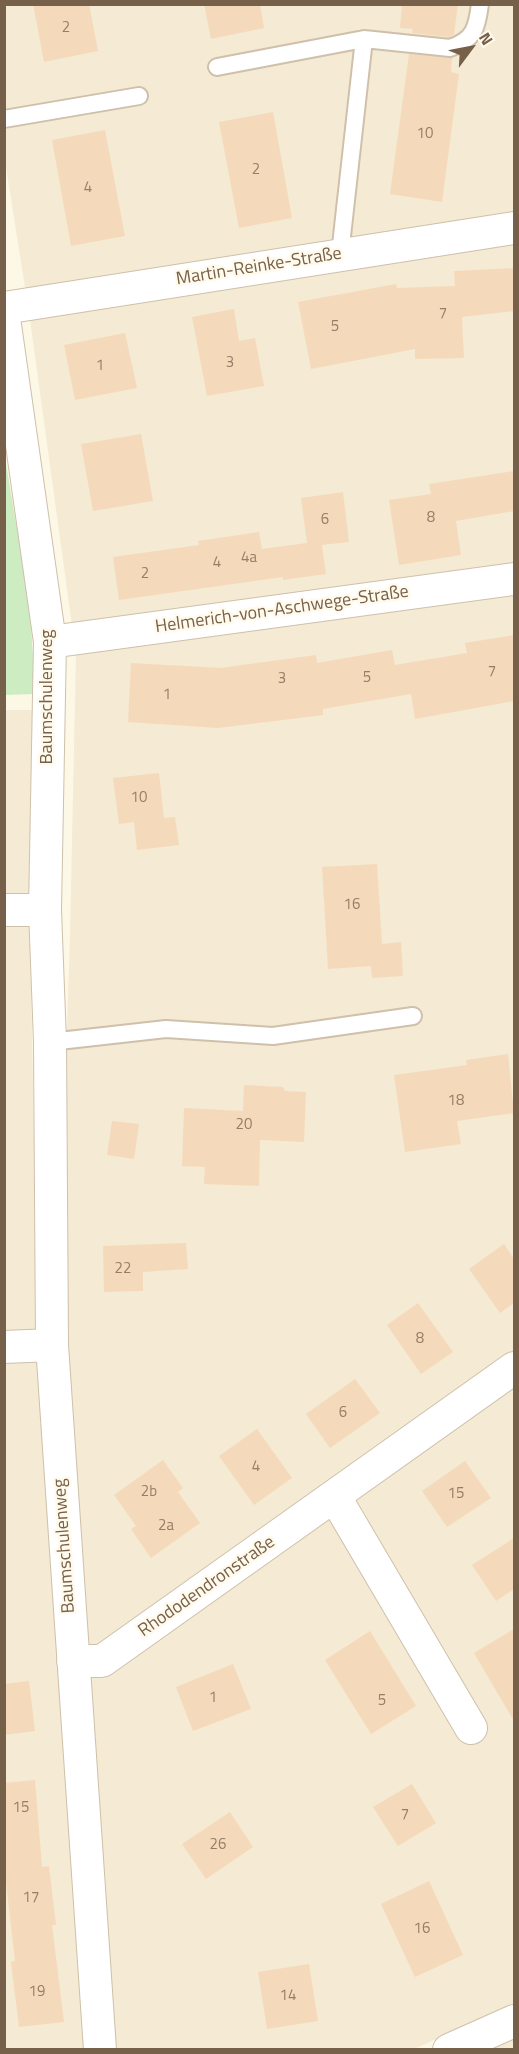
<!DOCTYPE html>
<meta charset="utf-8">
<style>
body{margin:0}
#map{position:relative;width:519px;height:2054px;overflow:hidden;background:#fdf7e5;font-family:"Titillium Web",sans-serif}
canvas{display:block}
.frame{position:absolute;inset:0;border:6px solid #776049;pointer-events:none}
.north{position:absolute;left:441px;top:18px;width:60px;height:60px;-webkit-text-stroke:4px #fffaec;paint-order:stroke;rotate:58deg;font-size:16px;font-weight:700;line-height:24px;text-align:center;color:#776049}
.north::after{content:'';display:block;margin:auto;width:21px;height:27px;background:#776049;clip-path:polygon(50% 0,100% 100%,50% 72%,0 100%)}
</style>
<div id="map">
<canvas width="519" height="2054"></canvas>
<div class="frame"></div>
<div class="north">N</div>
</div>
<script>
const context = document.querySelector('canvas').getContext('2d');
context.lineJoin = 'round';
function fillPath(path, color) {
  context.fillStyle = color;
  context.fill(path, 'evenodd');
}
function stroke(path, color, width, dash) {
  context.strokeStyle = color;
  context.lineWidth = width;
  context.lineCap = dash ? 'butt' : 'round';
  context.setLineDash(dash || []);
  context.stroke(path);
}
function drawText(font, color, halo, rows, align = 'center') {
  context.font = font + ' "Titillium Web",sans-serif';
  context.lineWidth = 5;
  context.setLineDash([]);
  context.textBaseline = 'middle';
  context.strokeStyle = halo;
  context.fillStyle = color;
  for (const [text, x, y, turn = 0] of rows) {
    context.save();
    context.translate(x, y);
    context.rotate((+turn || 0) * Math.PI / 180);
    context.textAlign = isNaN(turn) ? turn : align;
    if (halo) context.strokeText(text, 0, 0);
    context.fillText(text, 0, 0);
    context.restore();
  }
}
const residential = new Path2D(`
 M4,5H514V2005L414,2049H112L56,1362L70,938L76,655L29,312L5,161Z
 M4,710H38L30,938L39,1380L90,2049H5Z
 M514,2032V2049H473Z`);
const green = new Path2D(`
 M4,452L30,606L35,694L5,695Z`);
const building = new Path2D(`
 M33,4H89L98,51L44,62Z
 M204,4H260L264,28L211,39Z
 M402,4H458L454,35L449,37L412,33L413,29L400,28Z
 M409,54L452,58L451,72L459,74L442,202L390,194Z
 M273,112L292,218L239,228L219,122Z
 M105,130L125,236L71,246L52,140Z
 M514,268V311L462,317L464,358L415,359V349L311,369L298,302L396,284L397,288L455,286L454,271Z
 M234,309L239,341L255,338L264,386L207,396L192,317Z
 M125,333L137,388L75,400L64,345Z
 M141,434L153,501L93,511L81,444Z
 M514,471V511L456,521L461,555L399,565L389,500L431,494L429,484Z
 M343,492L349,542L322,545L326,574L283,580V577L119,600L113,557L199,545L198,541L259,532L262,549L307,543L301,498Z
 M514,635V701L415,719L411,694L323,709V715L218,728L128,722L131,663L220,668L316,655L317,663L392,650L395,665L467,653L465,643Z
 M159,773L164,818L175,817L179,845L137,850L134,822L119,824L113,778Z
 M377,864L382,944L401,942L403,976L372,978L371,966L328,969L322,867Z
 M508,1054L514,1113L457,1121L461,1144L405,1152L394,1075L467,1065L466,1060Z
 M244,1085L283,1087L285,1091L306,1092L304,1142L260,1140L259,1186L204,1184L205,1167L182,1166L184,1108L243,1111Z
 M112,1121L139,1124L134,1159L107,1155Z
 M186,1243L188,1269L143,1272V1291L104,1292L103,1246Z
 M504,1244L514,1259V1303L500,1313L469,1269Z
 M418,1303L453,1352L421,1374L387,1325Z
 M355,1379L380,1413L330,1448L306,1414Z
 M257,1429L292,1478L254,1505L219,1456Z
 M163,1460L183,1488L178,1492L200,1523L151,1558L131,1529L136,1526L114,1495Z
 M465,1461L491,1498L447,1527L422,1491Z
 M514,1538V1589L496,1601L472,1565Z
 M514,1629V1721L474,1653Z
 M370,1631L416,1706L371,1734L325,1660Z
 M233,1664L251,1709L193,1731L176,1687Z
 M29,1681L35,1731L4,1735V1684Z
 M35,1780L42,1867L49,1866L56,1925H52L64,2022L19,2027L11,1962L15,1961L4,1865V1783Z
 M412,1784L436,1823L398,1846L373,1807Z
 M230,1812L253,1847L206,1879L182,1844Z
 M429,1881L463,1955L415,1977L381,1904Z
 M309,1964L318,2021L267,2029L258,1972Z`);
const service = new Path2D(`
 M217,67L364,39L450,48C474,40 477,28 480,4
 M4,119L139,96
 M340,254L364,39
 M50,1042L166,1029L273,1036L413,1016`);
const minor = new Path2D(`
 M4,308L514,228
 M4,318L50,642L45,910L50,1042L52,1345L100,2050
 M50,642L514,579
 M4,910H45
 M4,1347L52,1345
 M335,1497L471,1728
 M73,1661H102L514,1368
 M449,2050L514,2021`);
const numberNames = [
 ["2",66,28],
 ["10",425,134],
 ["2",256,170],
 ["4",88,188],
 ["7",443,314],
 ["5",335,327],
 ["3",230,363],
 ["1",100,366],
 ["8",431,518],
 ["6",325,520],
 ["4a",249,558],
 ["4",217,563],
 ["2",145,574],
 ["7",492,672],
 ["5",367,678],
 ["3",282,679],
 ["1",167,695],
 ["10",139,798],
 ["16",352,905],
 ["18",456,1101],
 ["20",244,1125],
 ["22",123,1269],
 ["8",420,1339],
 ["6",343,1413],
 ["4",256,1467],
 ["2b",149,1492],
 ["15",456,1494],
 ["2a",166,1526],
 ["1",213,1698],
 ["5",382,1701],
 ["15",21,1808],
 ["7",405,1815],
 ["26",218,1845],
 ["17",31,1898],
 ["16",422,1929],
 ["19",37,1992],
 ["14",288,1996]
];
const streetNames = [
 ["Martin-Reinke-Straße",259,267,-9],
 ["Helmerich-von-Aschwege-Straße",282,610,-8],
 ["Baumschulenweg",48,697,-90],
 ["Baumschulenweg",65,1546,-94],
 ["Rhododendronstraße",207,1587,-35]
];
fillPath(residential, '#f5ead3');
fillPath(green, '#cdecc2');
fillPath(building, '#f4dabb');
stroke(service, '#cfc0ab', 20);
stroke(minor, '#cfc0ab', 34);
stroke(service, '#fff', 16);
stroke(minor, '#fff', 32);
drawText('15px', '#967e66', null, numberNames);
drawText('18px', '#776049', '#fffaec', streetNames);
</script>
